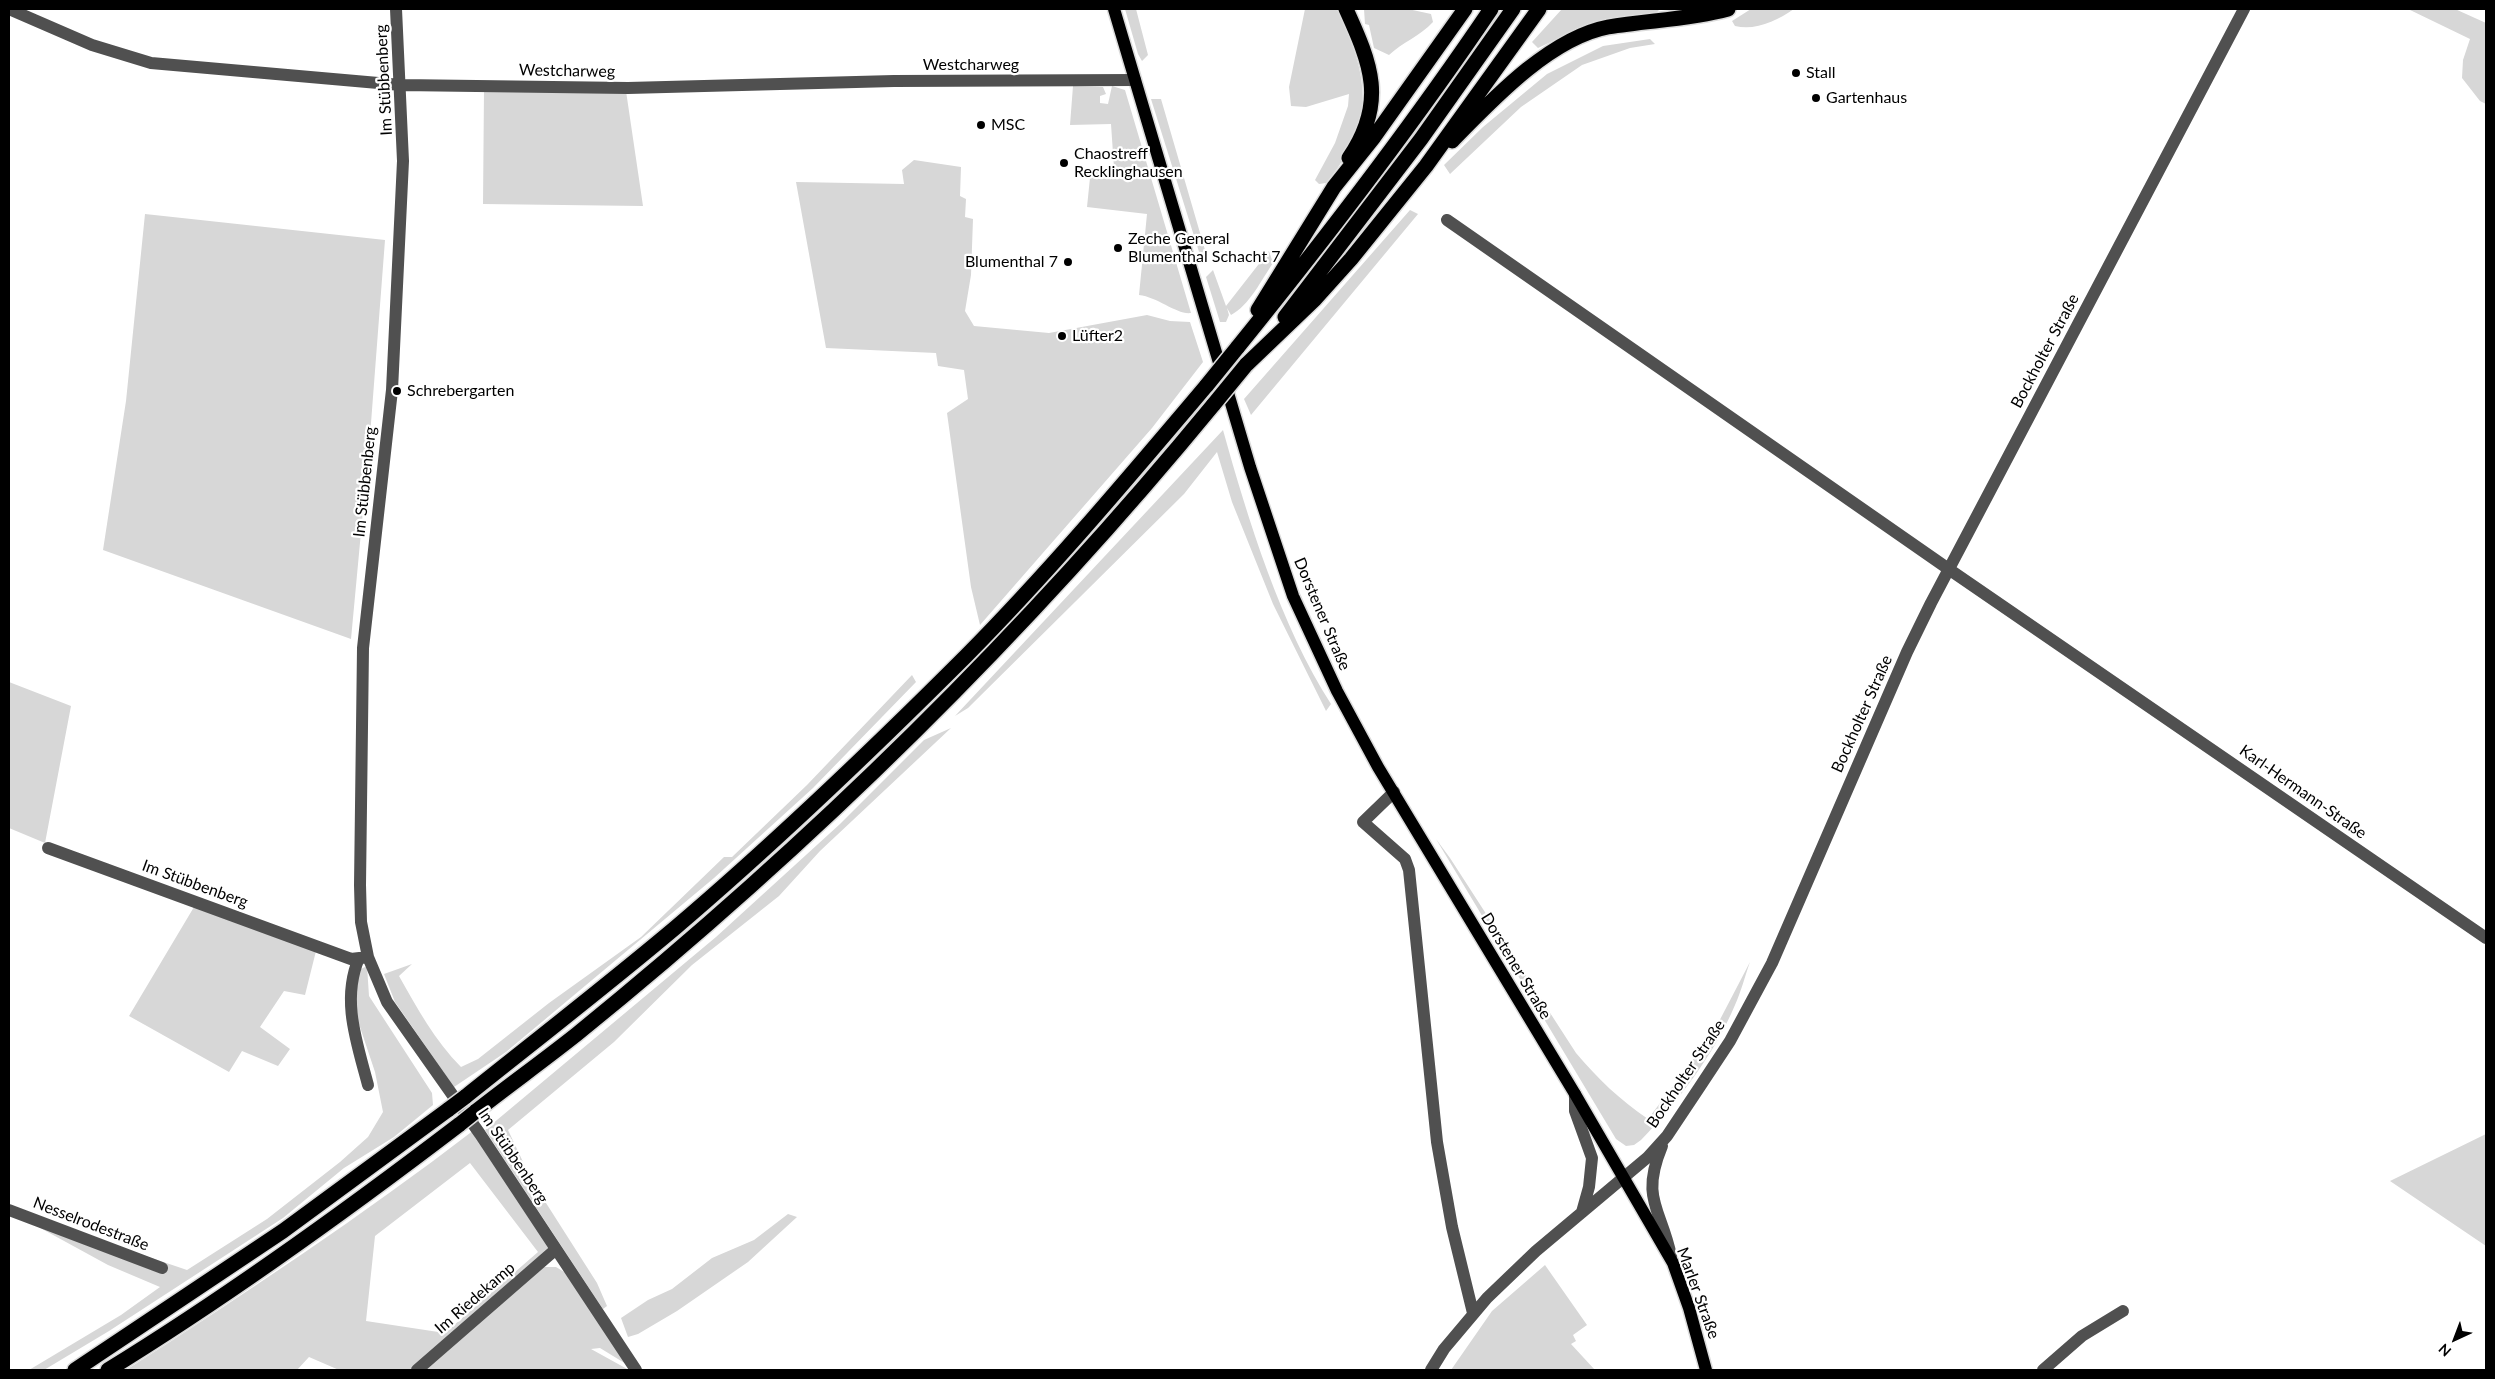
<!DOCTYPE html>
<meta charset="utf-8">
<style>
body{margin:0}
#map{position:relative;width:2495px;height:1379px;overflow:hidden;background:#fff;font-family:Lato,sans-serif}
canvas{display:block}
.frame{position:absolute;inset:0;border:10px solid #000;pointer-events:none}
.north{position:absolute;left:2430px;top:1314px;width:50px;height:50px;-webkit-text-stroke:4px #fff;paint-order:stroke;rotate:223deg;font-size:14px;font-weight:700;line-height:20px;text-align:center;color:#000}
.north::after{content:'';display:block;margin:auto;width:18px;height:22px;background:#000;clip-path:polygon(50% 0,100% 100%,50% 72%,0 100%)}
</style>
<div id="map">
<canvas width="2495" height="1379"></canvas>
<div class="frame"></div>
<div class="north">N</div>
</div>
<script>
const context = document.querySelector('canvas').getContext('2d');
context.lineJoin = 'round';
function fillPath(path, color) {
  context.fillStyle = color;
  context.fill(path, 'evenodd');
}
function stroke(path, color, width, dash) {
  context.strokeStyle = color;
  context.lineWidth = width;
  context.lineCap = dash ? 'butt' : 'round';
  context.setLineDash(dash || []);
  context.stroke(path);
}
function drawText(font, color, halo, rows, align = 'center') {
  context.font = font + ' Lato,sans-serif';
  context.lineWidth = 4.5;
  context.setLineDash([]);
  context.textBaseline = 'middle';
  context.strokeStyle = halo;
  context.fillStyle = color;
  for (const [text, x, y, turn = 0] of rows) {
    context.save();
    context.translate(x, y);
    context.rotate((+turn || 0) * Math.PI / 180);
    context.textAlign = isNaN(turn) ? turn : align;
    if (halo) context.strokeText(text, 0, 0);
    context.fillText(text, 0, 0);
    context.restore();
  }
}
const green = new Path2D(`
 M1125,9H1136L1148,55L1142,61L1138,54Z
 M1305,9H1337C1369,75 1377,123 1326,183L1319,184L1315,180L1335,143L1348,106L1349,94L1306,107L1291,106L1289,87Z
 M1364,9H1408L1431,14L1433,22C1420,36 1403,42 1389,55L1374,48L1369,25L1365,24Z
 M1562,9H1660L1657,12L1602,21L1572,32L1538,48L1532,42Z
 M1751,9H1794C1777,21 1755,31 1735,26L1732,21Z
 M2408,9H2455L2486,23V104L2480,101L2462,78L2463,60L2470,39Z
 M1650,39L1655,44L1630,48L1582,65L1521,107L1450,174L1444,165L1483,127L1547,74L1603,46Z
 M1073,86L1103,87L1106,94L1100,96V103L1108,104L1112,86L1125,90L1191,313C1177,315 1158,297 1139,295L1147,214L1087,207L1091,168H1114L1111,124L1070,125Z
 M484,90L626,91L643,206L483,204Z
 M1151,99H1161L1205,250L1200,255Z
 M914,160L961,167L960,196L966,199L965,217L973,219L971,275L965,311L974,326L1049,333L1147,315L1170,321L1190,322L1203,362L1152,428L980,625L971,587L947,413L968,399L964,370L938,366L936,353L826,348L796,182L904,184L902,170Z
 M1410,210L1418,214L1251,415L1244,399Z
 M145,214L385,240L370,436L351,639L103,550L126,401Z
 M1269,251L1273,263C1262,279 1249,306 1231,315L1227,308L1229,315L1226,322H1220L1206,277L1213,270L1226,306Z
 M1223,430C1248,520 1281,626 1331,704L1326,711L1273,604L1232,502L1217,452L1184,494L968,708L955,716Z
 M912,675L916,682L813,788L714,878L506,1052L454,1087L395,1002L384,974L412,964L399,976C417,1008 435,1041 461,1067L478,1059L549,1003L641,937L724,857H732L807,785Z
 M9,682L71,706L45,843L9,828Z
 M951,728L820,851L779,896L692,965L614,1042L508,1130L532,1181L597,1283L607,1306L603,1309L485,1130L716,937L840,824L924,740Z
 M1436,839L1450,858L1576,1053C1598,1079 1620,1100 1648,1119L1713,1033L1750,962C1745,976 1741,992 1735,1005C1715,1053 1677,1103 1641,1140L1634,1145L1626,1146L1616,1139Z
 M194,907L316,951L305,995L284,991L260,1027L290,1049L278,1066L242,1051L229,1072L129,1016Z
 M367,966L369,996L432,1093L433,1105L394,1137L344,1168L283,1218L109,1331L44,1370H29L121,1315L160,1287L108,1265L33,1224L128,1250L187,1270L267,1219L340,1162L368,1137L383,1112L375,1072L354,1009L355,972Z
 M474,1130L552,1249L414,1370H339L309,1357L297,1370H126C245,1294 362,1216 474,1130ZM470,1163L538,1252L445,1333L366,1321L375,1236Z
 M2486,1134V1246L2390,1181Z
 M788,1214L797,1217L748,1262L677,1311L638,1334L628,1337L621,1318L648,1300L672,1289L712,1258L754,1240Z
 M1545,1265L1587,1325L1573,1335L1576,1341L1571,1344L1595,1370H1451L1492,1311Z
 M544,1267H556L566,1273L631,1367L600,1348L591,1349L629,1370H421Z`);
const minor = new Path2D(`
 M9,9L92,45L151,63L401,85L628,88L894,81L1135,80
 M396,9L403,161L392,390L363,648L360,885L361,922L368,957L387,1002L480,1134L636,1370
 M1447,220L1950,570L2486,938
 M1394,792L1363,822L1405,859L1409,870L1437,1142L1452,1227L1473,1313
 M48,848L351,959L368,957
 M359,958C341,1000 357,1043 368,1085
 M1575,1094V1111L1592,1158L1589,1187L1582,1212
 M1662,1146C1640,1199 1661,1208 1671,1256
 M9,1210L162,1268
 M417,1370L555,1250
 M1431,1370L1444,1349L1487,1298L1536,1251L1648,1157L1667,1136L1699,1088L1730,1041L1772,963L1907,652L1931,603L2244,9
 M2043,1370L2082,1336L2123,1311`);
const major = new Path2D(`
 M1114,9L1250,467L1293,596L1337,691L1378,767L1575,1094L1673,1263L1689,1308L1706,1370`);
const highway = new Path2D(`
 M1346,9C1371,64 1387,102 1349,158
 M1452,141C1492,100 1550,38 1608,27C1648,20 1688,20 1728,9
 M1258,310L1334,187L1374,137L1465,9
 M1285,317L1421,139L1513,9
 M1237,348C1326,238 1412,126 1491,9
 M1246,365L1315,299L1351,259L1426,166L1539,9
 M465,1097C535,1041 606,986 675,928C776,842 872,750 966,656C1051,570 1129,477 1207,385
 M475,1112C508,1086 543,1061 577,1034C809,846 1024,635 1214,404
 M75,1370L283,1231L449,1109
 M108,1370C230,1295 346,1211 460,1124`);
const highwayBridge = new Path2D(`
 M1207,385L1237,348
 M1214,404L1246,365
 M449,1109L465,1097
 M460,1124L475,1112`);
const markers = [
 [1796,73,5,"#000"],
 [1816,98,5,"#000"],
 [981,125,5,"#000"],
 [1064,163,5,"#000"],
 [1118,248,5,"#000"],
 [1068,262,5,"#000"],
 [1062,336,5,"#000"],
 [397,391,5,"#000"]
];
const streetNames = [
 ["Westcharweg",971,65],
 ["Westcharweg",567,71,1],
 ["Im Stübbenberg",384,80,-93],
 ["Bockholter Straße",2045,351,-62],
 ["Im Stübbenberg",365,482,-84],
 ["Dorstener Straße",1322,614,67],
 ["Bockholter Straße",1862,714,-66],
 ["Karl-Hermann-Straße",2303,792,35],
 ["Im Stübbenberg",195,884,20],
 ["Dorstener Straße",1516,966,59],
 ["Bockholter Straße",1686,1074,-56],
 ["Im Stübbenberg",513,1156,56],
 ["Nesselrodestraße",91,1224,21],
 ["Marler Straße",1698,1293,70],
 ["Im Riedekamp",475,1298,-41]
];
const poiNames = [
 ["Stall",1806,73],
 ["Gartenhaus",1826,98],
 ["MSC",991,125],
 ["Chaostreff",1074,154],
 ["Recklinghausen",1074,172],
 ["Zeche General",1128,239],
 ["Blumenthal Schacht 7",1128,257],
 ["Blumenthal 7",1058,262,"right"],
 ["Lüfter2",1072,336],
 ["Schrebergarten",407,391]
];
fillPath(green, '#d7d7d7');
stroke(major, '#dbdbdb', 15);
stroke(highway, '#dbdbdb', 18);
stroke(minor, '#505050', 12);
stroke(major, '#000', 12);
stroke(highway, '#000', 15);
stroke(highwayBridge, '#dbdbdb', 18, []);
stroke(highwayBridge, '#000', 15);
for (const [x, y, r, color] of markers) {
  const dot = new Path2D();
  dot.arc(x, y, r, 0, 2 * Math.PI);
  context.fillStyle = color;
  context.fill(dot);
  stroke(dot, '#fff', 2);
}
drawText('16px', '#000', '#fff', streetNames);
drawText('16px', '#000', '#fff', poiNames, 'left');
</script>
